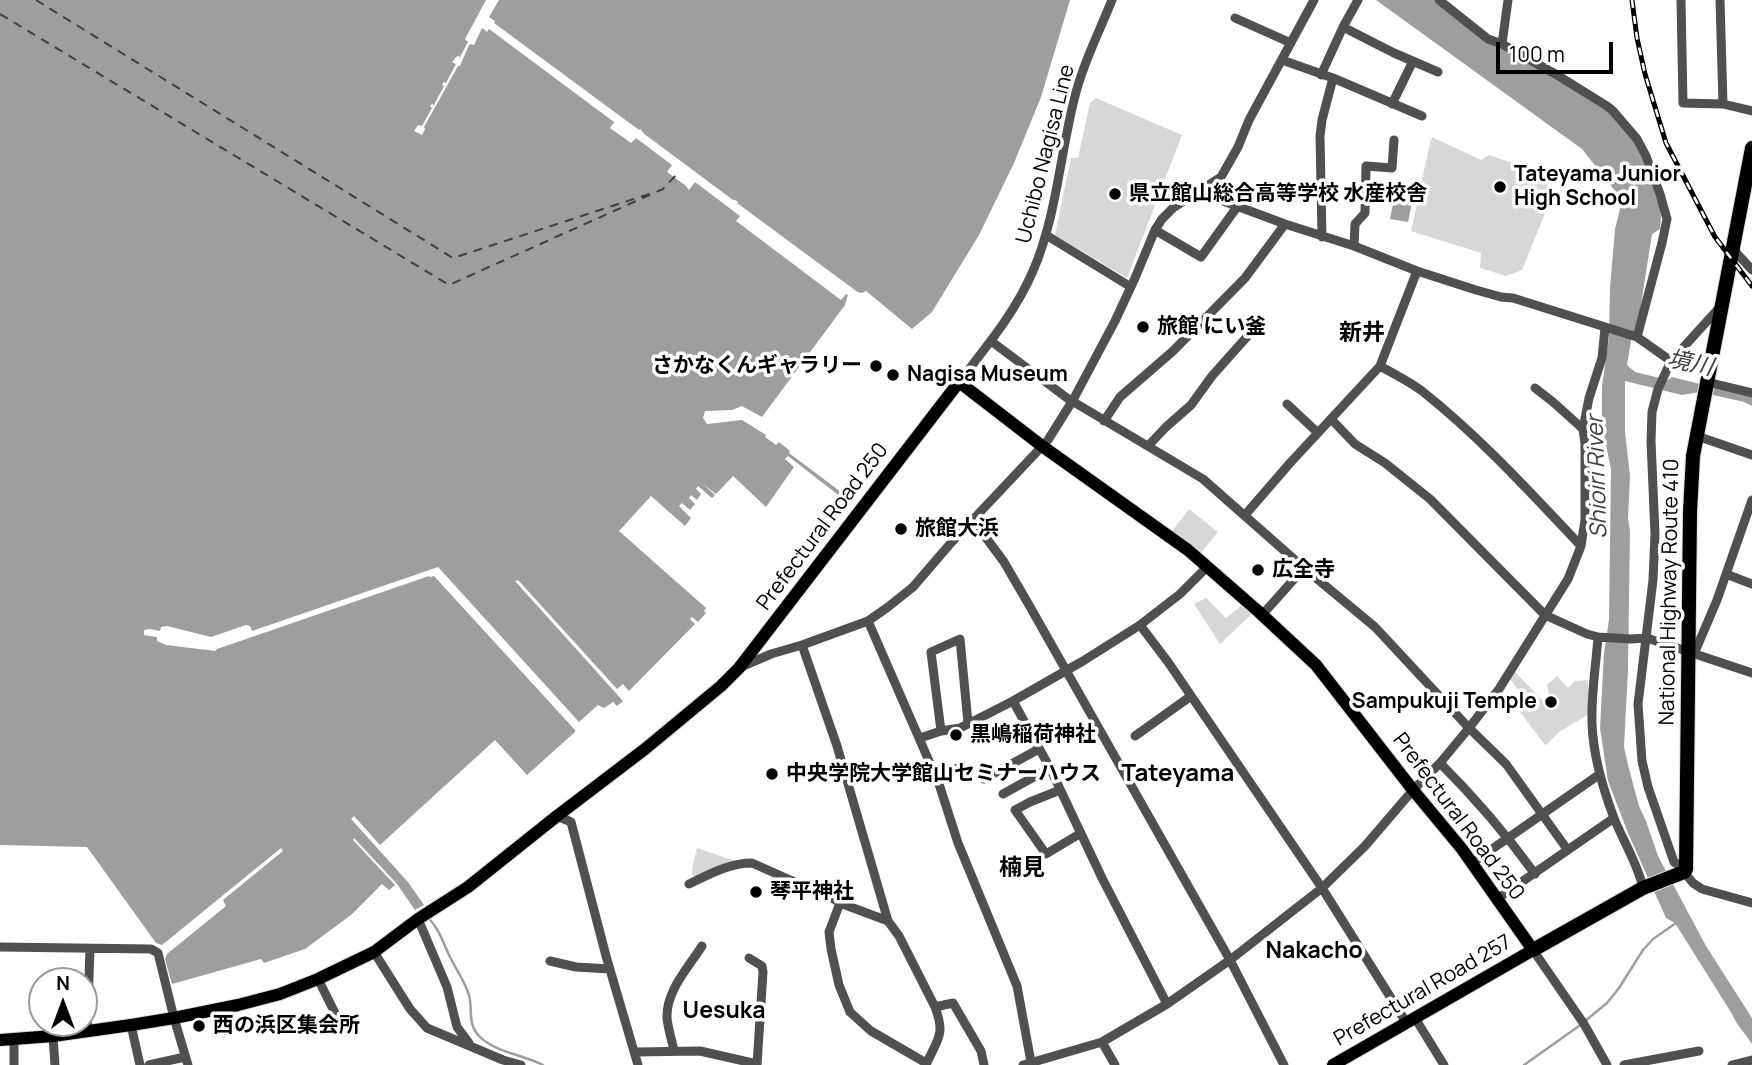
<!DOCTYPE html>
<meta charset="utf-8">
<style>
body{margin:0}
#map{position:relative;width:1752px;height:1065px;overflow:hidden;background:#fff;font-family:Manrope,sans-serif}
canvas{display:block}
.north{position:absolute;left:28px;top:967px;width:70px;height:70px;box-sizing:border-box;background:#fff;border:2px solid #999;border-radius:50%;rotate:0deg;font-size:19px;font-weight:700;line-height:28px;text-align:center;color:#000}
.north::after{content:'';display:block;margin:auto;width:24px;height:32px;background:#000;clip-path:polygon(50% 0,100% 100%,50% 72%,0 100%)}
.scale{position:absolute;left:1496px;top:42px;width:117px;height:32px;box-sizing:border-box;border:4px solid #000;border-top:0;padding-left:9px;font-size:21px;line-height:24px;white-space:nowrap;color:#000;-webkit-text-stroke:5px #fff;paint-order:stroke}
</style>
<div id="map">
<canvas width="1752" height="1065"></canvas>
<div class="north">N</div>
<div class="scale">100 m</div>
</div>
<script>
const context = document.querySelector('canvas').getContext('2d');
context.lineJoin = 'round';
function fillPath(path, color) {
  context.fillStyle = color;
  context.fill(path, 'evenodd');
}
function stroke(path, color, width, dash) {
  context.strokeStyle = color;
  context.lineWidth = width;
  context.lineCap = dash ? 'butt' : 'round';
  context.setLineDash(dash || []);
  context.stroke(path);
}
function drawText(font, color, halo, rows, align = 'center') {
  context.font = font + ' Manrope,"Noto Sans JP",sans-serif';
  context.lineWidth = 7;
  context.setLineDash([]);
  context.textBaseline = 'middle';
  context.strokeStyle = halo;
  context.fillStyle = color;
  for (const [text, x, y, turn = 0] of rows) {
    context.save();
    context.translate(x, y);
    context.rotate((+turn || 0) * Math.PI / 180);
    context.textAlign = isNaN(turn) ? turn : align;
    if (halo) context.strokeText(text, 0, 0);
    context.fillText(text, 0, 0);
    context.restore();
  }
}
const green = new Path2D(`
 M1096,98L1182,135L1127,278L1055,235L1071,158H1078L1090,103Z
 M1432,137L1481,160L1489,155L1542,173L1552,196L1522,270L1506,276L1480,268L1481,253L1411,231L1430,143Z
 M1189,509L1218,532L1200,554L1172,531Z
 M1206,598L1226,618L1241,606L1252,614L1220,644L1194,604Z
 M1515,672L1546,704L1549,694L1547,685L1557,676L1568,688L1575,681L1587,680L1589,690V714L1559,732L1546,745L1544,744L1515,705L1522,695L1509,678Z
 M697,848L726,858L741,862L695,877L692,874C692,866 695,857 697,848Z`);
const water = new Path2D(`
 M0,0H1070L1041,97L1014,163L979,235L932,312L912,329L866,291L862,293L856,292L848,295L845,305L762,417L742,406L732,410L705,411L703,418L707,424L742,420L766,435L765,437L776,445L779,442L790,451L789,453L849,498L846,501L788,456L785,459L794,467L766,507L733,476L716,494L703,484L715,495L712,498L698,486L696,489L701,494L697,500L691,495L689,498L695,504L690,510L682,503L679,506L691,518L685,526L651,496L619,531L706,608L704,611L706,613L698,622L692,617L690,619L695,624L629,691L623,684L617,689L518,580L515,581L623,701L617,706L613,702L604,708L598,705L579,722L438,567L252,631L250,626L246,625L211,637L167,626L161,627L160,631L150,629L144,630V635L157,637V641L166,645L215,651L217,649L429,576L430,577L434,576L575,730V732L527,775L495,740L380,845L354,816L351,819L408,882L424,905L415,910L397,884L354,838L353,840L395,885L389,890L382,884L351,915L305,949L264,963L261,959L172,984L165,959L167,954L226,906L223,900L283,851L281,848L162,945L156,943L87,847L0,845Z
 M1376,0H1436L1510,52L1601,106L1618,120L1637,145L1659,195L1661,217L1660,229L1652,234L1640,311L1631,341L1627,365L1635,372L1668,380L1672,377L1752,397V406L1744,402L1700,392L1682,395L1625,381V432L1630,476L1628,519L1630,531L1628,669L1624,747L1628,765L1639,806L1646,821L1658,856L1706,946L1752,1018V1044C1745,1033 1737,1026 1732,1014L1675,923L1666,918L1628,833L1608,781L1600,728L1604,653L1609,620L1611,469L1602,426V386L1609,338L1610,288L1615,229L1620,209L1619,196L1582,149Z
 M1396,189L1414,193L1408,222L1390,219Z`);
const pier = new Path2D(`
 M486,0H499L489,17L495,21L494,23L639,130L640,129L643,132V133L733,200H735L738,202L737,203L863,296L857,295L852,298L846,294L841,300L736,221L740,216L695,182L689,190L685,185L667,172L672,165L636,138L631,143L610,128L614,122L489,29L487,32L482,28L474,45L471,44L469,45L460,66H458L424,127L425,129L422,135L414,131L418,125L422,126L432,108L430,106L432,104L434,105L444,86L442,85L444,82L446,83L456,64L452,62L457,56L460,57L468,42L465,39Z`);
const stream = new Path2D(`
 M428,917C440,931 442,940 449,955C455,968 465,981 469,995C473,1010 467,1023 479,1036C494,1052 524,1055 543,1065
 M1524,1065L1579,1026L1607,1003L1619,988L1643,950L1653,939L1676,923`);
const ferry = new Path2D(`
 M36,0L453,258L652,193
 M0,14L449,285L663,189L677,174`);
const minor = new Path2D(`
 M1439,0L1488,39L1502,44
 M1508,0L1502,44L1557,75L1607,106L1613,111L1637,139L1646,156L1660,194L1667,219L1662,243L1637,337
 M1681,0L1683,103L1723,104L1752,111
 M1720,0L1723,104
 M1235,18L1291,43
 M1343,27L1394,53L1438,72
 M1282,60L1333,78L1422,116
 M1321,75L1343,27L1358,0
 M1392,104L1413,61
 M1199,192L1285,224L1354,246L1417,271L1476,290L1501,297L1513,298L1637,337L1671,361
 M1155,230L1201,257L1237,207
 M1046,235L1131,287
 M1322,237L1320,136L1322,120L1333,78
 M1354,246L1355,224L1365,213L1366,166L1392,168L1394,140
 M1732,248L1752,270
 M991,341L1067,398L1203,479L1304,568L1375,627L1469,728L1506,764L1567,849
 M1380,366C1394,374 1409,381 1422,391C1480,437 1530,492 1581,546
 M959,382C986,347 1015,313 1033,271C1056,218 1060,156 1074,100C1082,66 1099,32 1112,0
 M1707,382L1752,393
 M1535,388L1553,402L1583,429
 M1287,404L1318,433
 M1331,419L1355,444L1385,463L1430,499L1545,615L1587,634L1598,637L1631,639L1647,638L1752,673
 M1104,421L1120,397L1173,351L1245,278L1285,224
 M1697,436L1752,455
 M1148,446L1166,427L1191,405L1212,376L1253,330
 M1245,515L1290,463L1380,366L1417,271
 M973,520L1004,562L1029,605L1230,960L1284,1065
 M1726,574L1752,584
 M1262,615L1304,568
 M868,621L939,784L958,843L1017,986L1031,1062
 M1140,625L1168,662L1322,888L1406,1022
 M1598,637C1596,665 1591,695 1592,723C1593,755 1603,789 1614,818C1623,841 1638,864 1643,888
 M802,645L837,746L888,921L899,936L935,1007C946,1036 937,1039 926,1065
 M1694,654L1717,600L1752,500
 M741,667L771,654L802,645L868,621L888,607L913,587L950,544L1048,440L1073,400L1115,321L1135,278L1155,230L1162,219L1173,208L1221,177L1238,147L1249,120L1314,0
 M1013,701L1050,768L1102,878L1167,1004
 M941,731L931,652L960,639L968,723
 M1135,736L1191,696
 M920,738L941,731L960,728L1013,701L1083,661L1140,625L1180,594L1207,567
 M1440,763C1475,798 1506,834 1535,874
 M935,775L958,768
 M984,779L1039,749
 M1060,790L1030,802L1015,810L1046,854L1081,833
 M1003,794L1050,768
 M557,816L571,822L606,956L638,1065
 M1472,863L1600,774
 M1686,869L1674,862L1648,787L1642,761L1638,704L1653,580L1655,534L1651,441L1652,412L1658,389L1671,361L1719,308
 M1684,872L1693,883L1702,889L1752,903
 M689,884C708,875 729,863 752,863L806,887L812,885C822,896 830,895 840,903L888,921
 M1497,899L1614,818
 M840,903L829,932L831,949L839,985L850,1012L871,1031L926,1063
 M418,919L447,987L457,1027L469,1043
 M0,947L151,949L158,953L174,1018L188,1065
 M1533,950L1584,1024L1607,1065
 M374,952L410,1009L427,1028L503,1060L521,1065
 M749,958L762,966L763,972L757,1065
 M550,961L576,967L610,969
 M318,979L344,1031
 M935,1007L953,1003L981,1051L984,1065
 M1415,1018L1444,1065
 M131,1025L140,1065
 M87,1032L90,949
 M53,1036L55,1065
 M1102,1042L1115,1065
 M674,1051C672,1040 668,1029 667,1018C666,991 688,968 702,946
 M635,1052L700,1051L757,1064
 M14,1065V1040
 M149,1065L185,1057
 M1023,1065L1102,1042L1167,1004L1230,960L1322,888L1365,846L1413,790L1440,763L1469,728L1499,689L1568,579L1581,546L1585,520V443L1583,429L1589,398L1602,358L1605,328
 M1624,1065L1699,1051
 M1732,1065L1752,1060`);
const major = new Path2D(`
 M0,1040L53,1036L131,1025L174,1018L238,1005L280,994L318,979L374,952L418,919L468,887L557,816L645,749L721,686L739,668L959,382L1042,446L1188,550L1259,612L1316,665L1413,790L1462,849L1533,950L1333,1065`);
const highway = new Path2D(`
 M1533,950L1643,888L1684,872L1686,869L1690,512L1693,456L1752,148`);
const rail = new Path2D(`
 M1632,0L1637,38L1645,74L1666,143L1715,237L1752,286`);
const markers = [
 [1500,187,7,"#000"],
 [1115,194,7,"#000"],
 [1143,327,7,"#000"],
 [876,366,7,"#000"],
 [893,375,7,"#000"],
 [901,529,7,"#000"],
 [1258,570,7,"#000"],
 [1551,702,7,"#000"],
 [956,735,7,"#000"],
 [772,774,7,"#000"],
 [756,892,7,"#000"],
 [199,1026,7,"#000"]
];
const streetNames = [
 ["Uchibo Nagisa Line",1046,154,-76],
 ["Prefectural Road 250",823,527,-53],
 ["National Highway Route 410",1670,592,-89],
 ["Prefectural Road 250",1458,817,53],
 ["Prefectural Road 257",1423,991,-30]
];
const poiNames = [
 ["Tateyama Junior",1514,175],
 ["High School",1514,199],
 ["県立館山総合高等学校 水産校舎",1129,194],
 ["旅館 にい釜",1157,327],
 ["さかなくんギャラリー",862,366,"right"],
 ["Nagisa Museum",907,375],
 ["旅館大浜",915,529],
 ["広全寺",1272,570],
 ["Sampukuji Temple",1537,702,"right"],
 ["黒嶋稲荷神社",970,735],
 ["中央学院大学館山セミナーハウス",786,774],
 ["琴平神社",770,892],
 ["西の浜区集会所",213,1026]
];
const neighbourhoodNames = [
 ["新井",1362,334],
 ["楠見",1022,869],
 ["Nakacho",1314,952],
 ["Uesuka",724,1012]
];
const waterNames = [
 ["境川",1690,364,12],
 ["Shioiri River",1598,477,-92]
];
const quarterNames = [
 ["Tateyama",1178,774]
];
fillPath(green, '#d7d7d7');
fillPath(water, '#9e9e9e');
fillPath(pier, '#fff');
stroke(stream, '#9e9e9e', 2.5);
stroke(ferry, '#3f3f3f', 2, [9, 7]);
stroke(major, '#dbdbdb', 14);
stroke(highway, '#dbdbdb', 16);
stroke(minor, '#505050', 9);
stroke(major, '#000', 12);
stroke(highway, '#000', 14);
stroke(rail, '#000', 5);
stroke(rail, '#fff', 2.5, [8]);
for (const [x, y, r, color] of markers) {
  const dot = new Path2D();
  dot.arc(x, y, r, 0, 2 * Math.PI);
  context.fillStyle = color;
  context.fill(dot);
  stroke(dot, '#fff', 2.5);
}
drawText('21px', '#000', '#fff', streetNames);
drawText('bold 21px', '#000', '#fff', poiNames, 'left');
drawText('bold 23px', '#000', '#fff', neighbourhoodNames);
drawText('italic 23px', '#3f3f3f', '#fff', waterNames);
drawText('bold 24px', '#000', '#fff', quarterNames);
</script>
